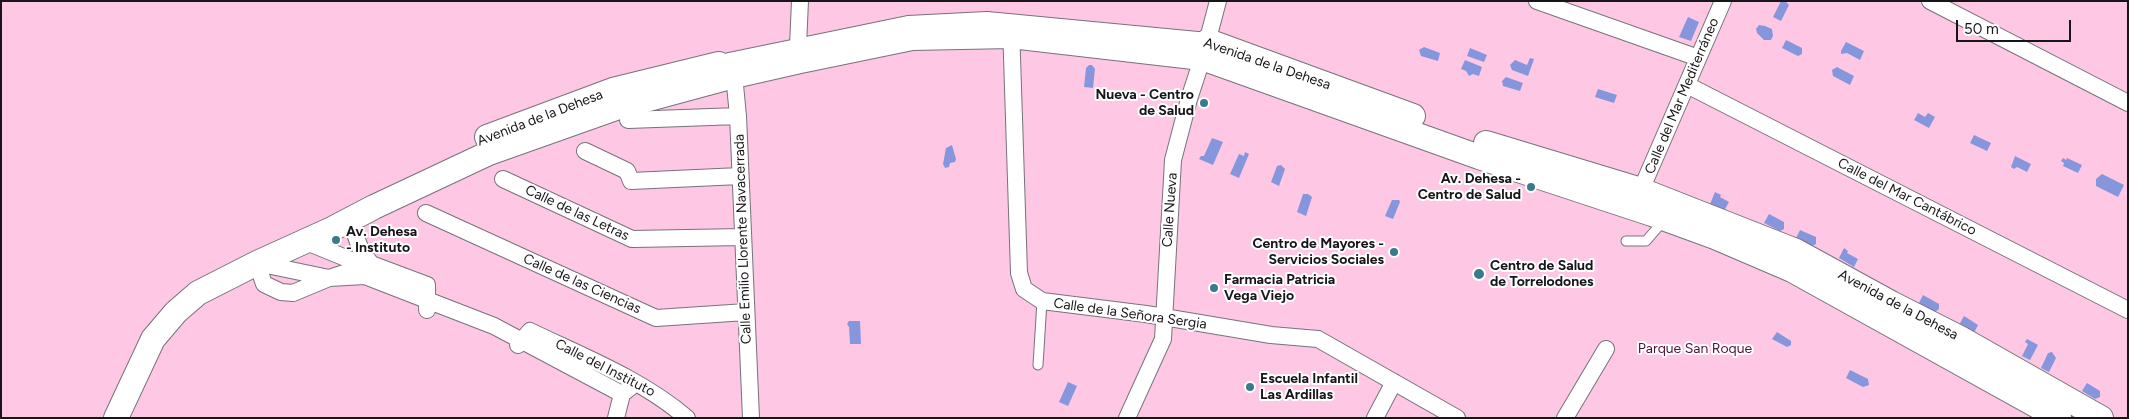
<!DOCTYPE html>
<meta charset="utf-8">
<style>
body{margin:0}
#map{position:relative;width:2129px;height:419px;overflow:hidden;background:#eee8f3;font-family:Figtree,sans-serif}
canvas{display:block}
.frame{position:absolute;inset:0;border:2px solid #171519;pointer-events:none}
.scale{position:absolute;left:1956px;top:20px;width:115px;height:22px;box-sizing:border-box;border:2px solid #171519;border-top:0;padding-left:6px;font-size:15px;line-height:18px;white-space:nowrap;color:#171519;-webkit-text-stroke:4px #fff;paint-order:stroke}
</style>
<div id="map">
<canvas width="2129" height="419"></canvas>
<div class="frame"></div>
<div class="scale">50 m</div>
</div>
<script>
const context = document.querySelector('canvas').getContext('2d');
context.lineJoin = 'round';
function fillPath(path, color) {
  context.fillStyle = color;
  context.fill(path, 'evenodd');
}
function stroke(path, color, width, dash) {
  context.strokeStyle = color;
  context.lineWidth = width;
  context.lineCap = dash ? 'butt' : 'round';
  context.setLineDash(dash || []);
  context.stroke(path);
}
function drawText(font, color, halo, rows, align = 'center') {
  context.font = font + ' Figtree,sans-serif';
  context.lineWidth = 4;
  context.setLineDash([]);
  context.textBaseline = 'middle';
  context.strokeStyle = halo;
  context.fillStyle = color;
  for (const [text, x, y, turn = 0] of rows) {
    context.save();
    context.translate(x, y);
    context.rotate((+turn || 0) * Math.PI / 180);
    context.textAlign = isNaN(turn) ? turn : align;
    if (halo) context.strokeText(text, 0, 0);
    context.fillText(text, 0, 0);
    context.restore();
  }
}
const green = new Path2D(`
 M1,1H2128V418H1Z`);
const water = new Path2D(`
 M1781,1H1785L1789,5L1781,21L1773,17Z
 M1688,17L1699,22L1691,41L1679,37Z
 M1759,25L1765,26L1772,29L1773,36L1771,40H1764L1757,33L1756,29Z
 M1786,40L1802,48V54L1798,56L1782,48Z
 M1846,42L1864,51L1860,60L1847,53L1841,54V51Z
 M1424,47L1440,53L1438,61L1421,56L1419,50Z
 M1470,48L1487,55L1484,62L1467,56Z
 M1530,58L1534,59L1528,76L1512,70L1510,65L1515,60L1527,65Z
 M1465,60L1482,67L1479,76L1473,74L1469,76L1466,71L1461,69Z
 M1089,65H1092L1095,69L1093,88L1084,87L1086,68Z
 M1837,67L1854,76L1850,85L1833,76L1832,70Z
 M1506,77L1523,83L1520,91L1503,86L1502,81Z
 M1598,89L1617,95L1614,103L1595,97Z
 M1918,113L1925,117L1928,113L1935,117L1929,128L1914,120Z
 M1974,135L1991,143L1987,151L1970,143Z
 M1212,138L1223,142L1213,165L1199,159L1201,156H1204Z
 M952,145L956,159L955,162L950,163L949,167L945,168L943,164L946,148Z
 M1245,152L1249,154L1239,178L1230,174L1239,154L1244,156Z
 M2015,156L2031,164L2027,172L2017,167L2014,169L2011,167Z
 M2063,158L2066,160L2067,158L2082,165L2078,173L2063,166L2064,163L2061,161Z
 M1281,165L1285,169L1279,186L1271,182L1277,166Z
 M2102,174L2124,185L2118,197L2096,186V179Z
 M1715,192L1721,195L1720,197L1729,202L1724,211L1710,204Z
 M1303,194H1308L1312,197L1306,216L1297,212Z
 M1392,200H1399L1400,202L1393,219L1385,216Z
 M1769,214L1784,222V229L1780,231L1764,223Z
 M1800,230L1816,237V244L1812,246L1796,238Z
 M1844,248L1848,251L1847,253L1858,259L1854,267L1839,258Z
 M1923,295L1939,304V309L1935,312L1919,303Z
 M1964,316L1978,325L1974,333L1959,325Z
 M849,321H860L861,344H850L849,327L847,324Z
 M1777,332L1791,341V345L1787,347L1772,339Z
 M2027,339L2038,345L2030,360L2022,356L2028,344L2025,342Z
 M2052,352L2056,358L2049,372L2041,368L2048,353Z
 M1850,370L1868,379L1869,385L1863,387L1846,378Z
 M1068,382L1077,386L1068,406L1059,402Z
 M2087,383L2100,391V397L2095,399L2082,391Z`);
const lane = new Path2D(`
 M1626,241H1646L1665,219
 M1038,365L1042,301`);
const street = new Path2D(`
 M1537,1L1690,55
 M1930,1L2128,103
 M1011,26L1019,273L1024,289L1042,301L1146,314L1271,335L1318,339L1457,418
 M800,56L798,46L800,1
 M1687,85L2128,310
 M628,120L738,116
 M585,151L627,171L631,181L740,176
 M503,179L632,239L743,237
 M1641,190L1723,1
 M426,213L656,318L746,312
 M350,219L360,248L371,264
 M304,241L363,265
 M427,310V285L371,264L329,278L257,263L264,284L281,292L293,293L329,278L365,276L494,326L622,394
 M518,345L530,331C584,357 641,379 687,418
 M616,418L622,394L631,387
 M751,418L738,116L735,85L729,61L908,24L987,20L1208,41
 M1127,418L1163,339L1173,160L1189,99L1205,50L1218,1
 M1375,418L1394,382
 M1565,418L1606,349`);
const secondary = new Path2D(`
 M1208,41L1413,116
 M487,137L613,90L719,64
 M1486,143L1641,190L1796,251L1891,303L1960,338L2101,418
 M116,418L153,339L176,312L198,293L257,263L332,229L374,207L489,153L616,108L734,76L800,61L912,38L1011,36L1202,58L1479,157L1652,214L1715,237L1792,270L2059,418`);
const markers = [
 [1204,103,5,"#397a8d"],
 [1531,187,5,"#397a8d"],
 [336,240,5,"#397a8d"],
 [1394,252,5,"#397a8d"],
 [1479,274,6,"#397a8d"],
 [1214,288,5,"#397a8d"],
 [1250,387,5,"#397a8d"]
];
const streetNames = [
 ["Avenida de la Dehesa",1267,64,19],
 ["Calle del Mar Mediterráneo",1682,96,-67],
 ["Avenida de la Dehesa",540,118,-21],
 ["Calle del Mar Cantábrico",1907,197,27],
 ["Calle Nueva",1170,210,-86],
 ["Calle de las Letras",577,213,25],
 ["Calle Emilio Llorente Navacerrada",743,239,-92],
 ["Calle de las Ciencias",582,284,24],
 ["Avenida de la Dehesa",1898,305,28],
 ["Calle de la Señora Sergia",1130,314,8],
 ["Calle del Instituto",605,368,27]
];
const poiNames = [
 ["Nueva - Centro",1194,95,"right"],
 ["de Salud",1194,111,"right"],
 ["Av. Dehesa -",1521,179,"right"],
 ["Centro de Salud",1521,195,"right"],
 ["Av. Dehesa",346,232],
 ["- Instituto",346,248],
 ["Centro de Mayores -",1384,244,"right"],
 ["Servicios Sociales",1384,260,"right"],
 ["Centro de Salud",1490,266],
 ["de Torrelodones",1490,282],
 ["Farmacia Patricia",1224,280],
 ["Vega Viejo",1224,296],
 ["Escuela Infantil",1260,379],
 ["Las Ardillas",1260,395]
];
const parkNames = [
 ["Parque San Roque",1695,349]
];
fillPath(green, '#fec7e4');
fillPath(water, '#8696dd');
stroke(lane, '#77727b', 11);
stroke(street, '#77727b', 18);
stroke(secondary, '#77727b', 26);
stroke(lane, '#fff', 9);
stroke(street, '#fff', 16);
stroke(secondary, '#fff', 24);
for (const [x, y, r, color] of markers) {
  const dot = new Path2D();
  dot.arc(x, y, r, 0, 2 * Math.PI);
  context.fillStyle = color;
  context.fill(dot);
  stroke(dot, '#fff', 2);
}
drawText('14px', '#171519', '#fff', streetNames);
drawText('bold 14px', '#171519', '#fff', poiNames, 'left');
drawText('14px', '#530f3b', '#fff', parkNames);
</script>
